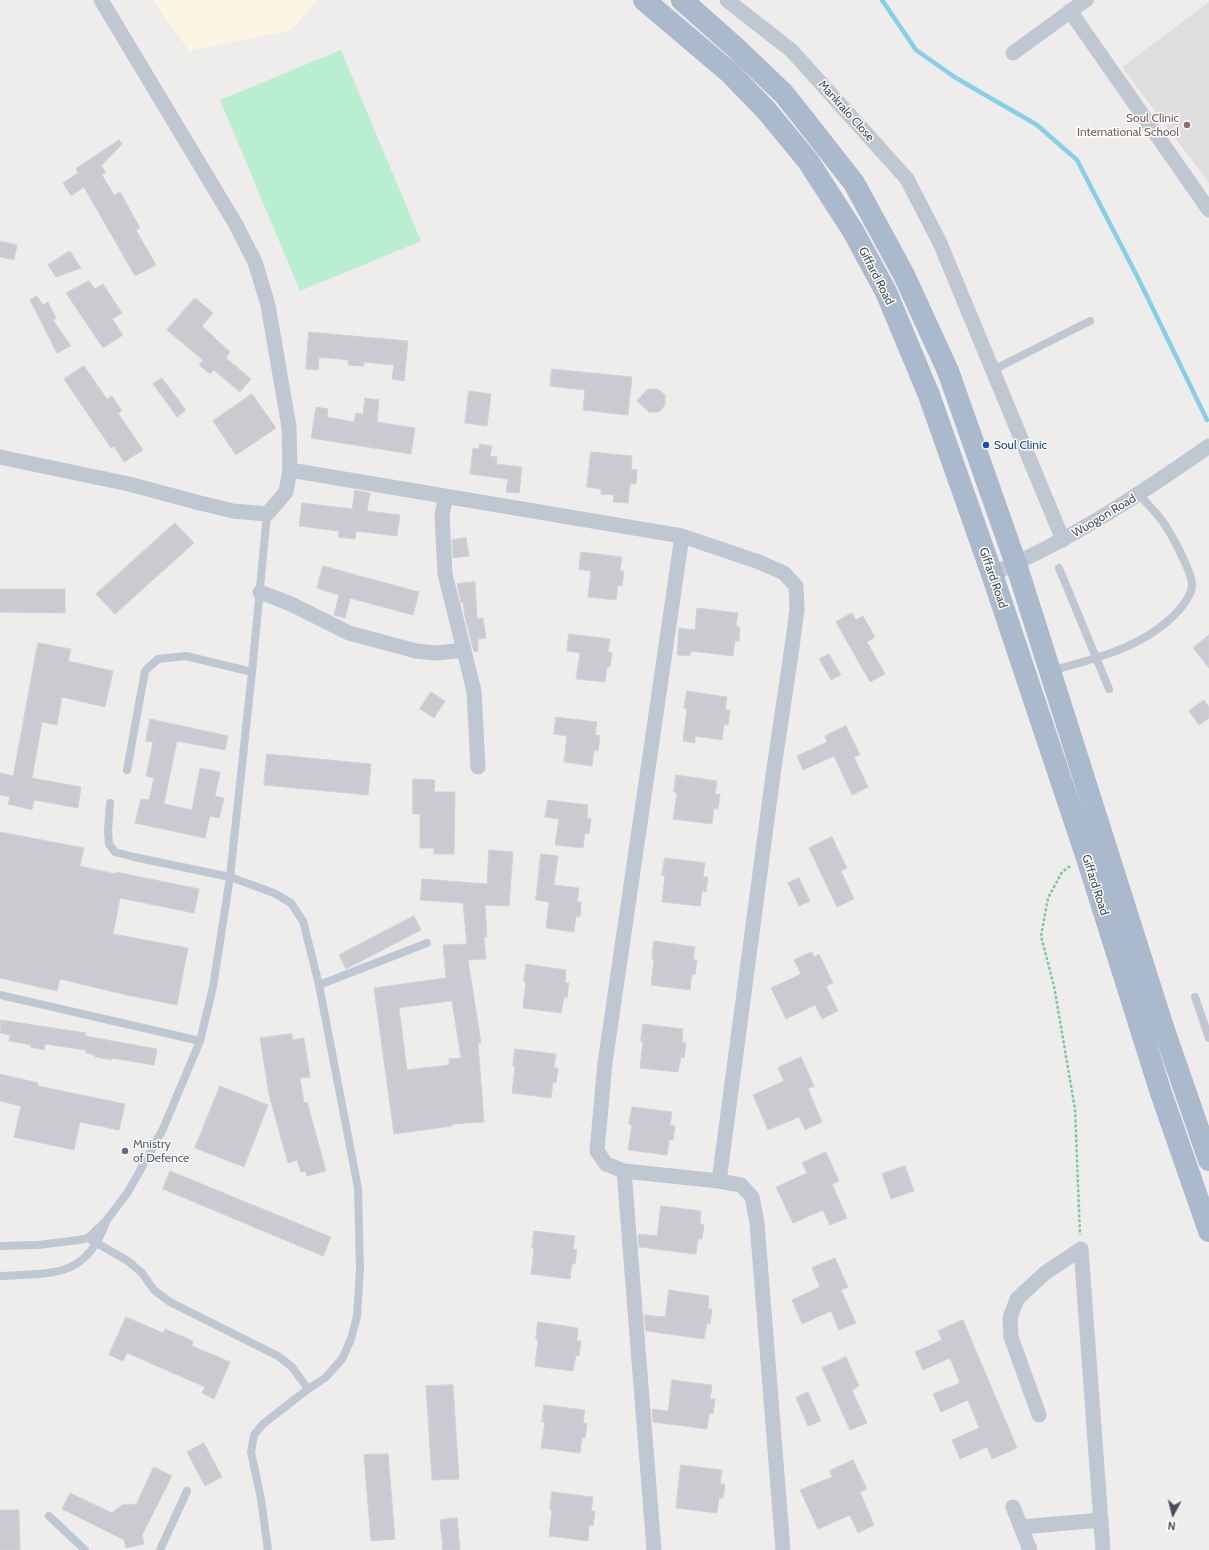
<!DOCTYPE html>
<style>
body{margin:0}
#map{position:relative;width:1209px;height:1550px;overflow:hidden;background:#efecec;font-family:Cabin,sans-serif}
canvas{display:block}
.north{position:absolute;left:1153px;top:1494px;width:40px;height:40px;-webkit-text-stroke:3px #fff;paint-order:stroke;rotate:187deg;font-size:11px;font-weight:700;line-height:16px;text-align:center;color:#454e59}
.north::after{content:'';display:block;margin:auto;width:14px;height:18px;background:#454e59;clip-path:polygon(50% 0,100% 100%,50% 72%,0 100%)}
</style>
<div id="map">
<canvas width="1209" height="1550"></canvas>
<div class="north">N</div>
</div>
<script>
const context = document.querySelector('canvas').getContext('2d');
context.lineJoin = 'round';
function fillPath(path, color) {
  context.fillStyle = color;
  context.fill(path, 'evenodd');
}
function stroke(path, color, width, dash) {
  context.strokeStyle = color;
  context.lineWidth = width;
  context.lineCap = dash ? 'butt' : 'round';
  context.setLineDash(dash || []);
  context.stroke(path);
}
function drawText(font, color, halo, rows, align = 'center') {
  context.font = font + ' Cabin,sans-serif';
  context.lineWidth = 3;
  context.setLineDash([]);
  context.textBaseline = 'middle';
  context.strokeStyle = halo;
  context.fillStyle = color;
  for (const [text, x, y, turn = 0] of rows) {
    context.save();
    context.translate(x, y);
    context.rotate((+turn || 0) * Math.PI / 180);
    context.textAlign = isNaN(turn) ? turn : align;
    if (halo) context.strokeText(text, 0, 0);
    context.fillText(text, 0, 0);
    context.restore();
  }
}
const commercial = new Path2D(`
 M153,0H317L292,30L189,51Z`);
const education = new Path2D(`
 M1209,2V183L1122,67Z`);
const green = new Path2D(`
 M341,50L421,241L300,291L220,100Z`);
const stream = new Path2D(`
 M882,0L916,50L956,78L1037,125L1077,160L1138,278L1207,420`);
const building = new Path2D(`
 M119,140L122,144L101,166L106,172L102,175L114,195L120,192L129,208L140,228L136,230L156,265L135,276L84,187L71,196L63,183L78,173L76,169Z
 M0,241L17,245L14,260L0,257Z
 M70,251L81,268L56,277L48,265Z
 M89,281L95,289L103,284L122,313L112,319L123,335L103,348L66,293Z
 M37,296L43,305L48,302L56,318L53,320L71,346L57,353L30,300Z
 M195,298L213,313L202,326L230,352L226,358L251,379L240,392L214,370L210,374L199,365L203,360L167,330Z
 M309,332L408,341L404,381L392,379L394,365L364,362V366L348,365L349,360L319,357L318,370L306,369Z
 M84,366L107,399L112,396L122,411L118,413L143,450L124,462L114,446L111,448L64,379Z
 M552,369L632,377L628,415L583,410L585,390L550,386Z
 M162,378L186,410L177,417L153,384Z
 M648,389H658L665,395V405L659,412H649L637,401Z
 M469,391L491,394L487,426L465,423Z
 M252,394L276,428L236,455L213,421Z
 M365,398L379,400L377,422L415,428L411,454L311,438L316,407L328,409L327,417L354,422L356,413L363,414Z
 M480,444L492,446L490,456L497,457L496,464L522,467L519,493L506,492L508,479L470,474L473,448L479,449Z
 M591,452L632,456L631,469L637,470L636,484H630L628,503L613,502L614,495L601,494V489L587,487Z
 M355,490L370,493L367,511L400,515L397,536L356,531L355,539L338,537L339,531L299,526L302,503L352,509Z
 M175,523L194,543L115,614L96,594Z
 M466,538L469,556L453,558L452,540Z
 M581,552L622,557L620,571H624L622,586L618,585L616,600L588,597L591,571L579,569Z
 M323,566L419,592L413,615L350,598L345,618L334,615L339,595L317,588Z
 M475,582L477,619L483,618L486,638L478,639V651L474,652L465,617L463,602L461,603L457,584Z
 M0,589H65V613L0,612Z
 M697,608L738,613L736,626L740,627L739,641H735L733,656L691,651L690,656L677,655L679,628L695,630Z
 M852,613L856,620L863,616L875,637L867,642L885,674L870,682L836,622Z
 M569,634L610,639L608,652L612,653L610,667H607L605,682L576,679L580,653L567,651Z
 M1209,635V668L1193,648Z
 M38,643L71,649L68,661L113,671L105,707L62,697L57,725L42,722L32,778L81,787L78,808L34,800L32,810L8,804L10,797L0,795V773L13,776Z
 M829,654L841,675L831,680L819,659Z
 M687,691L727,697L725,710H730L728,725L724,724L722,740L695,736V743L683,741L687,709L684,708Z
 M431,692L445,701L434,718L420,709Z
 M1204,700L1209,707V718L1199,725L1189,711Z
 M556,717L597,722L595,735L600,736L598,751L594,750L592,766L564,762L567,736L554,734Z
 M150,719L228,736L225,750L177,741L164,804L192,810L200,768L220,772L215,796L224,798L219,818L210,816L205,838L135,823L141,799L149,800L154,778L146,776L153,742L146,741Z
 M846,726L860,755L854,757L868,787L852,795L834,756L803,770L797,756L827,742L825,736Z
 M267,754L371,764L368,795L264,785Z
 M676,775L717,781L715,794H720L718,809L714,808L712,824L673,819L677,793L674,792Z
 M413,779L435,780L434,792H455L454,854H434V848H420V814H413Z
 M548,800L588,805L587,818L591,819L589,834L585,833L583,848L555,845L559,819L545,817Z
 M0,832L84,848L80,866L115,874L116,872L199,889L194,913L120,898L113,934L188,948L177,1005L127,995L60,979L57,991L0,978Z
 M832,837L847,868L841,871L854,899L837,907L809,848Z
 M489,850L513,852L509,906L485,905L487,937H484L486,959L468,960L481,1043H478L484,1122L452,1124V1126L394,1134L374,988L446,978L443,945L467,944L463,903L420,900L422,879L487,884ZM452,1001L461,1058L449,1059V1065L407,1070L399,1008Z
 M541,854L558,856L554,885L579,888L577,902H581L580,917L576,916L574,932L546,928L549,902L536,900Z
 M665,858L705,863L703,877H708L706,892L702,891L700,906L662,902L665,876L662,875Z
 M799,878L810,901L799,906L788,883Z
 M414,916L421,930L346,969L339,955Z
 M654,941L695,947L693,960H697L695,975L692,974L690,990L651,985L654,959H652Z
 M812,952L814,957L819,954L833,983L826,986L838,1011L822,1019L815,1005L786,1019L771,988L801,974L794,960Z
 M526,964L566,970L565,983H569L567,998L564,997L561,1013L523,1008L526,982H524Z
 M1,1020L86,1033L85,1036L157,1049L154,1065L112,1058V1060L95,1057V1055L86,1053V1050L45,1044L44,1050L30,1047L31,1045L9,1041L10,1035L0,1033Z
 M643,1024L683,1029L682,1043H686L684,1058L681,1057L678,1072L640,1068L643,1042L641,1041Z
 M292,1034V1040L304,1038L310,1077L300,1078L304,1103L307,1102L326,1171L307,1176L305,1171L301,1172L297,1160L288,1163L269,1095L260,1038Z
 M515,1049L556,1054L554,1068H558L556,1083L553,1082L551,1098L512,1093L515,1067L513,1066Z
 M801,1057L814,1086L808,1089L822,1122L805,1130L799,1117L768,1130L753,1095L784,1081L778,1068Z
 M0,1074L38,1083V1086L125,1104L119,1130L80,1122L74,1150L14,1137L21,1106L0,1101Z
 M220,1086L268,1105L244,1167L195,1148Z
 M632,1107L672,1112L670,1125L675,1126L673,1140H669L667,1155L628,1150L632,1125L629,1124Z
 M826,1152L839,1181L832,1184L847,1218L830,1225L823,1210L793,1223L776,1187L807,1173L802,1163Z
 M905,1166L914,1191L891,1199L882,1174Z
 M170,1171L331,1237L323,1256L163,1189Z
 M661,1206L701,1211L700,1224L704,1225L702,1239H698L696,1254L639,1247L638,1234L657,1236Z
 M534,1231L575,1236L573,1249L577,1250L575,1264H572L570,1279L531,1274L534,1248H532Z
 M835,1258L848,1287L841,1290L856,1323L839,1330L831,1311L802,1324L792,1300L820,1287L812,1268Z
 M669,1290L709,1296L708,1309H712L710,1324L707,1323L704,1339L646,1331L644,1315L665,1317Z
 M126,1317L163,1333L165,1329L193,1341L192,1346L230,1362L214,1399L202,1393L205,1387L127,1353L123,1361L109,1355Z
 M963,1320L1017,1448L992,1459L987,1447L960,1459L952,1440L979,1428L968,1400L941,1412L933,1394L960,1383L950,1358L923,1370L915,1352L942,1340L938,1331Z
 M538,1322L578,1328L577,1341H581L579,1356L576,1355L573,1371L535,1366L538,1340L536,1339Z
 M846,1357L859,1386L852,1390L867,1423L850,1430L822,1368Z
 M672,1380L712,1385L710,1399H715L713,1414L709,1413L707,1429L653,1422L652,1409L668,1411Z
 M453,1385L459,1479L432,1480L426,1386Z
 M808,1392L821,1421L808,1426L796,1398Z
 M544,1405L585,1410L583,1423L587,1424L585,1438H582L580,1453L541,1448L545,1422H542Z
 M204,1443L222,1477L205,1486L187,1452Z
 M388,1454L395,1539L371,1541L364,1455Z
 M853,1460L867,1489L860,1492L874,1525L858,1533L850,1515L818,1529L800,1490L832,1477L830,1471Z
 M681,1465L722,1470L720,1484H725L723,1498H719L717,1513L676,1508Z
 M154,1467L172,1476L142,1535L144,1544L126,1548L124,1540L62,1509L70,1493L112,1513L122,1505L136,1504Z
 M552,1492L593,1497L591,1511H595L593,1526L589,1525L588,1541L549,1536L552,1510H550Z
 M0,1510H19L20,1550H0Z
 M457,1518L460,1550H443L440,1520Z`);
const path = new Path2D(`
 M1070,866L1062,872L1048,898L1041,936L1054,986L1075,1109L1080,1235`);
const service = new Path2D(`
 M993,370L1090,321
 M1059,568L1109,689
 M1051,671C1097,658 1146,647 1179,610C1185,603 1193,593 1192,583C1190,569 1172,535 1163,522C1156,512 1147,504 1139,494
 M127,770L145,671L158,659L186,656L252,672
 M110,803L108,831L109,844L115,852L134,857L230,877L274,893L291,903L303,921L319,985L358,1188L360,1268L357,1316L351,1339L342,1359L325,1378L308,1389L263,1424L254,1435L251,1452L261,1499L268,1550
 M319,985L427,943
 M0,995L200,1041
 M1195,997L1209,1038
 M88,1238L128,1261L142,1273L154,1290L170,1302L278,1356L292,1367L308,1389
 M0,1246L38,1245L79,1240L88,1238L106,1221L128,1192L163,1129L200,1041L213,987L230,877L252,672L267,514
 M0,1276C51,1273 86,1279 106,1222
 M49,1516L85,1550
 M160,1550L187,1491`);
const minor = new Path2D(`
 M727,0L792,51L907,179L940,243L1063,540
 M1070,11L1209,210
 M1013,53L1086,0
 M0,457L129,484L200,503L233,511L267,514L286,492L290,470L289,427L268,305L255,262L235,223L101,0
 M290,470L682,536L759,562L784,573L796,586L797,609L793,640L773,775L719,1181
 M446,496L442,515L445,574L474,691L478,767
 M682,536L605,1063L597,1151L606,1164L624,1171L719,1181L741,1185L752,1197L757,1223L783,1550
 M992,574C1071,540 1139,495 1209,446
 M260,592L291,604L349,633L416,651L436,653L464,650
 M624,1171L654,1550
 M1039,1415L1011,1337L1010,1318L1017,1299L1045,1273L1081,1249L1103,1550
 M1013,1507L1030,1550
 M1021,1527L1101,1520`);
const primary = new Path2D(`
 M644,0L729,72L766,110L808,161L853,231L886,292L929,395L992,574L1086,855L1161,1093L1209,1231
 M682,0L736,48L784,94L807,123L854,183L904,275L948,371L1016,564L1163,1027L1209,1160`);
const markers = [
 [1187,125,4,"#8d6e63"],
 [986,445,4,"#1a4fb4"],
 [125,1151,4,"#5c6f8a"]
];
const streetNames = [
 ["Mankralo Close",846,111,48],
 ["Giffard Road",876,276,63],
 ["Wuogon Road",1104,516,-31],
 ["Giffard Road",993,578,71],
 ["Giffard Road",1095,885,72]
];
const educationNames = [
 ["Soul Clinic",1179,118],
 ["International School",1179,132]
];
const transitNames = [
 ["Soul Clinic",994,445]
];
const serviceNames = [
 ["Mnistry",133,1144],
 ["of Defence",133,1158]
];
fillPath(commercial, '#fbf6e4');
fillPath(education, '#e0ddde');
fillPath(green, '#b9eed1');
stroke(stream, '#85cfeb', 4.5);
fillPath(building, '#c9cbd1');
stroke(building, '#d0d2d8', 1);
stroke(path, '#71cca6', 2.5, [3, 2]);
stroke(service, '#bfc7d2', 8);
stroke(minor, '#bfc7d2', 15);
stroke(primary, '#abb9cc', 22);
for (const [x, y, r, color] of markers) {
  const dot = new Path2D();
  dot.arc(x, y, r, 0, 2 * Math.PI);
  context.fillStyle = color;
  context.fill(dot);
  stroke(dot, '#fff', 1.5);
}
drawText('12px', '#454e59', '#fff', streetNames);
drawText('12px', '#785e54', '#fff', educationNames, 'right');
drawText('12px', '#164399', '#fff', transitNames, 'left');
drawText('12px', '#4e5e75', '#fff', serviceNames, 'left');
</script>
